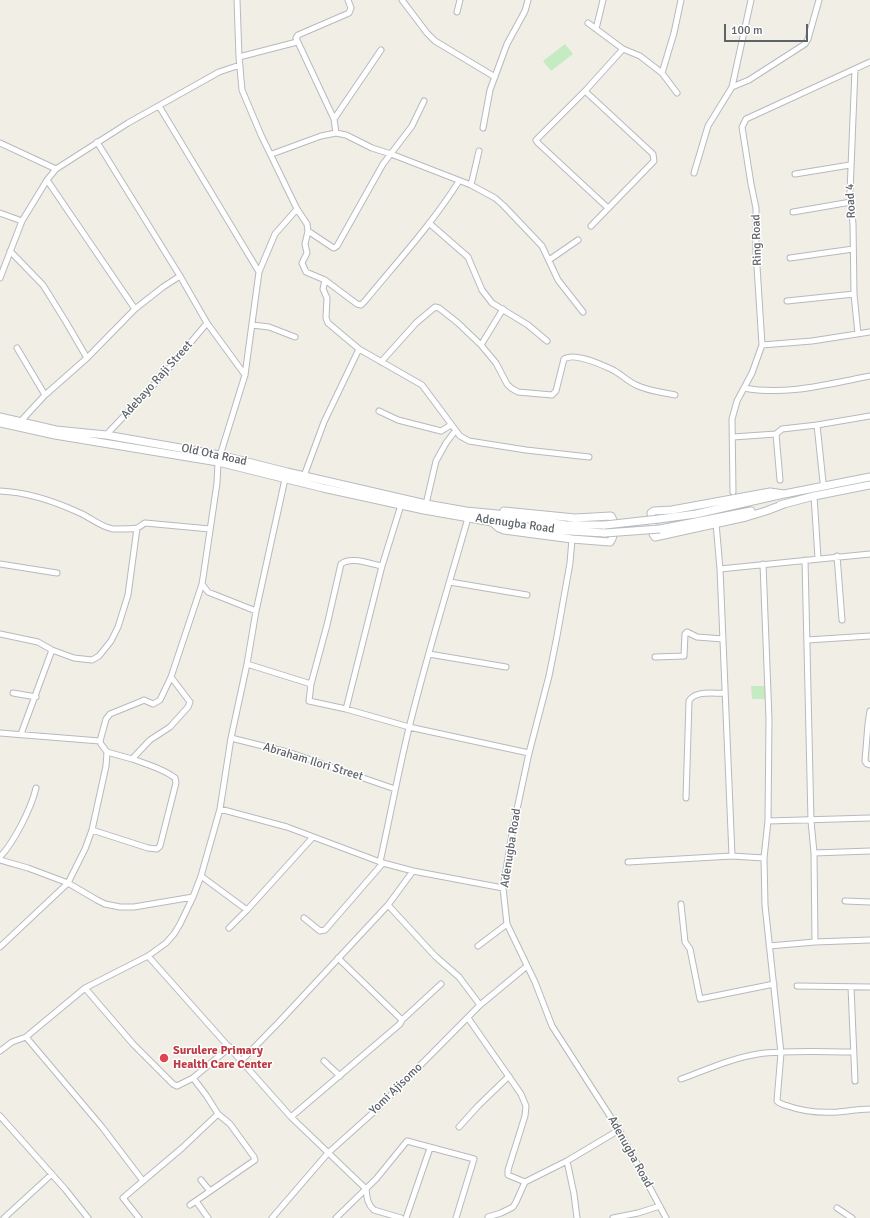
<!DOCTYPE html>
<style>
body{margin:0}
#map{position:relative;width:870px;height:1218px;overflow:hidden;background:#f1eee6;font-family:Signika,sans-serif}
canvas{display:block}
.scale{position:absolute;left:724px;top:24px;width:84px;height:18px;box-sizing:border-box;border:2px solid #5d6368;border-top:0;padding-left:5px;font-size:12px;line-height:14px;white-space:nowrap;color:#5d6368;-webkit-text-stroke:3px #fff;paint-order:stroke}
</style>
<div id="map">
<canvas width="870" height="1218"></canvas>
<div class="scale">100 m</div>
</div>
<script>
const context = document.querySelector('canvas').getContext('2d');
context.lineJoin = 'round';
function fillPath(path, color) {
  context.fillStyle = color;
  context.fill(path, 'evenodd');
}
function stroke(path, color, width, dash) {
  context.strokeStyle = color;
  context.lineWidth = width;
  context.lineCap = dash ? 'butt' : 'round';
  context.setLineDash(dash || []);
  context.stroke(path);
}
function drawText(font, color, halo, rows, align = 'center') {
  context.font = font + ' Signika,sans-serif';
  context.lineWidth = 3;
  context.setLineDash([]);
  context.textBaseline = 'middle';
  context.strokeStyle = halo;
  context.fillStyle = color;
  for (const [text, x, y, turn = 0] of rows) {
    context.save();
    context.translate(x, y);
    context.rotate((+turn || 0) * Math.PI / 180);
    context.textAlign = isNaN(turn) ? turn : align;
    if (halo) context.strokeText(text, 0, 0);
    context.fillText(text, 0, 0);
    context.restore();
  }
}
const green = new Path2D(`
 M565,44L573,54L551,71L543,61Z
 M751,686H766L765,699H752Z`);
const street = new Path2D(`
 M237,0L239,57L242,90L261,135L297,209L307,224L308,231L332,247L334,248L337,246L383,164L412,126L424,101
 M402,0L427,33L435,41L495,77
 M457,12L460,0
 M588,23L623,49L640,56L662,73L677,93
 M596,29L603,0
 M239,57L297,42
 M855,69L850,192L853,224L854,294L858,334
 M662,73L674,33L681,0
 M732,87L749,80L805,44L808,39L819,0
 M585,91L653,154L654,161L591,226
 M159,106L259,272
 M334,119L381,50
 M483,128L490,90L507,44L525,11L528,0
 M336,133L334,119L296,38L298,35L349,13L351,8L348,0
 M97,142L180,276L207,323L245,375
 M0,143L56,169
 M272,154L321,136L336,133L346,135L372,148L391,154L471,185L495,198L504,206L542,246L558,280L583,312
 M694,173L708,126L732,87L751,0
 M795,174L850,165
 M47,180L135,309
 M471,185L479,151
 M608,208L538,143L536,140L585,91L623,49
 M793,212L851,202
 M0,213L22,221
 M429,223L468,257L482,290L492,303L528,325L547,341
 M308,231L305,244L307,253L302,263L306,272L325,280L323,289L327,298L326,318L328,323L359,349L422,385L460,436L469,441L526,450L589,457
 M10,251L43,285L66,322L87,358
 M790,258L853,249
 M549,260L578,240
 M0,278L22,221L47,180L56,169L128,123L219,72L240,65
 M325,280L357,304L361,305L365,301C397,262 432,224 459,181
 M787,301L854,294
 M252,325L269,327L295,337
 M481,345L503,309
 M762,345L812,341L870,332
 M17,348L45,395
 M381,362L416,323L435,307L439,308L458,323L481,345L496,363L507,384L511,388L518,392L552,395L556,391L564,359C574,352 600,364 611,369C620,373 627,381 636,385C648,391 662,392 675,395
 M744,388C785,396 829,384 870,376
 M379,411L398,420L441,431L451,425
 M20,422L45,395L87,358L135,309L163,287L180,276
 M817,425L823,482
 M776,434L780,480
 M106,435L165,373L207,323
 M733,437L776,434L782,429L817,425L870,416
 M304,476L324,422L359,349
 M0,491C26,492 56,502 80,513C91,518 101,527 113,529C117,529 133,529 137,528C140,527 143,524 145,523L210,529
 M733,492L732,419L737,401L752,373L762,345L756,251V208L751,184L742,127L746,119L870,62
 M814,496L818,558
 M426,504L436,461L446,443L455,431
 M716,523L720,569L732,856
 M572,539L570,563L557,636L549,676L529,753L513,828L503,888L507,924L535,982L552,1026L619,1130L666,1218
 M837,556L842,620
 M805,560L811,821L814,853L815,942
 M0,564L57,573
 M763,564L769,719L768,821L764,858L765,905L781,1053L777,1101C780,1104 784,1105 788,1106C804,1112 821,1113 838,1112C849,1111 859,1109 870,1109
 M382,566C370,564 351,556 341,564L327,625L311,684L309,701L346,709L409,727L529,753
 M720,569L870,554
 M450,582L527,595
 M256,611L208,592L202,584L203,578L217,483L218,462L245,375L259,272L275,234L297,209
 M0,634L38,642L52,650L74,658L92,660L99,656L111,641L118,627L128,595L137,528
 M807,640L870,636
 M429,654L506,667
 M655,657L684,656L685,634L687,632L697,637L723,639
 M247,664L311,684
 M13,693L36,697
 M346,709L382,566L401,505
 M870,711L868,724L865,761L867,764L870,765
 M0,733L100,741L101,744L107,752L106,766L92,830L85,849L68,883L0,947
 M21,734L52,650
 M231,738L291,753L395,789
 M100,741L106,719L110,714L142,701L144,700L153,704L160,700L171,677L202,584
 M107,752L132,759L150,740L170,727L188,707L190,702L171,677
 M686,798L689,701C695,690 714,694 724,693
 M220,809L287,827L383,863L413,871L503,888
 M768,821L870,818
 M92,830L148,848L157,849L160,846L176,783L175,778C164,769 146,764 132,759
 M814,853L870,851
 M0,857C14,842 31,809 36,788
 M0,860L28,868L68,883L97,900L105,904L120,907H134L193,897
 M380,862C390,817 398,773 409,728C426,658 448,588 468,518
 M628,862L732,856L764,858
 M201,876L247,910L313,837
 M845,901L870,902
 M681,904L685,942L690,949L700,999L774,984
 M388,905L435,956L459,977L480,1005
 M304,918L320,931L325,930L383,863
 M229,928L247,910
 M478,946L507,924
 M769,946L815,942L870,940
 M148,956L291,1117L366,1189C367,1197 367,1204 374,1210L401,1218
 M338,958L402,1020
 M797,986L870,987
 M851,987L855,1081
 M85,988L133,1044L173,1084L177,1086L193,1078L206,1095L218,1114L230,1124L254,1157L255,1160L190,1205
 M468,1018L521,1094L526,1106L525,1116L508,1170V1175L525,1182
 M26,1037L102,1127L143,1181
 M0,1051L12,1042L26,1037L85,988L148,956L166,943L174,934L180,924L193,897L201,876L220,809L231,738L247,664L256,611L285,479
 M242,1060L280,1021L388,905L413,871
 M324,1061L340,1076
 M193,1078L230,1047
 M681,1079C706,1070 732,1058 758,1054C789,1050 822,1052 853,1052
 M0,1116L65,1189L88,1218
 M291,1117L400,1024L402,1020L441,984
 M459,1127L478,1106L509,1076
 M567,1161L574,1194L577,1218
 M201,1180L210,1191
 M196,1201L208,1218
 M837,1208L852,1218
 M488,1217L501,1213L513,1207L516,1202L525,1182L567,1161L619,1130
 M4,1218L52,1174
 M139,1218L123,1198L182,1148L218,1114
 M272,1218L328,1153L376,1110L480,1005L527,966
 M336,1218L376,1179L407,1141L474,1159L456,1218
 M406,1218L430,1148
 M613,1218L638,1213L660,1206`);
const secondary = new Path2D(`
 M0,417L56,430L106,435L220,455L287,472L426,504L466,511L497,514L566,525H605
 M0,423L55,435L218,462L323,488L424,510L492,522L551,530L605,533
 M784,504L766,511L746,517L655,537L653,534L651,513L654,511L672,510L770,492L784,494
 M780,505L814,496L870,485
 M659,519L696,514L779,495L870,477
 M492,522L499,528L504,530L572,539L610,542C615,536 615,522 611,516L575,518L504,511
 M660,529L751,511`);
const secondaryBridge = new Path2D(`
 M605,525L659,519
 M605,533L660,529`);
const markers = [
 [164,1058,5,"#e0444e"]
];
const streetNames = [
 ["Road 4",851,201,-93],
 ["Ring Road",757,240,-92],
 ["Adebayo Raji Street",157,380,-48],
 ["Old Ota Road",214,455,12],
 ["Adenugba Road",515,524,8],
 ["Abraham Ilori Street",313,762,17],
 ["Adenugba Road",511,848,-81],
 ["Yomi Ajisomo",396,1089,-44],
 ["Adenugba Road",630,1152,61]
];
const healthNames = [
 ["Surulere Primary",173,1051],
 ["Health Care Center",173,1065]
];
fillPath(green, '#c4ebc1');
stroke(street, '#b6babe', 7);
stroke(secondary, '#b7bcc1', 9);
stroke(street, '#fff', 5);
stroke(secondary, '#fff', 7);
stroke(secondaryBridge, '#b7bcc1', 9, []);
stroke(secondaryBridge, '#fff', 7);
for (const [x, y, r, color] of markers) {
  const dot = new Path2D();
  dot.arc(x, y, r, 0, 2 * Math.PI);
  context.fillStyle = color;
  context.fill(dot);
  stroke(dot, '#fff', 1.5);
}
drawText('12px', '#5d6368', '#fff', streetNames);
drawText('bold 12px', '#be3a42', '#fff', healthNames, 'left');
</script>
